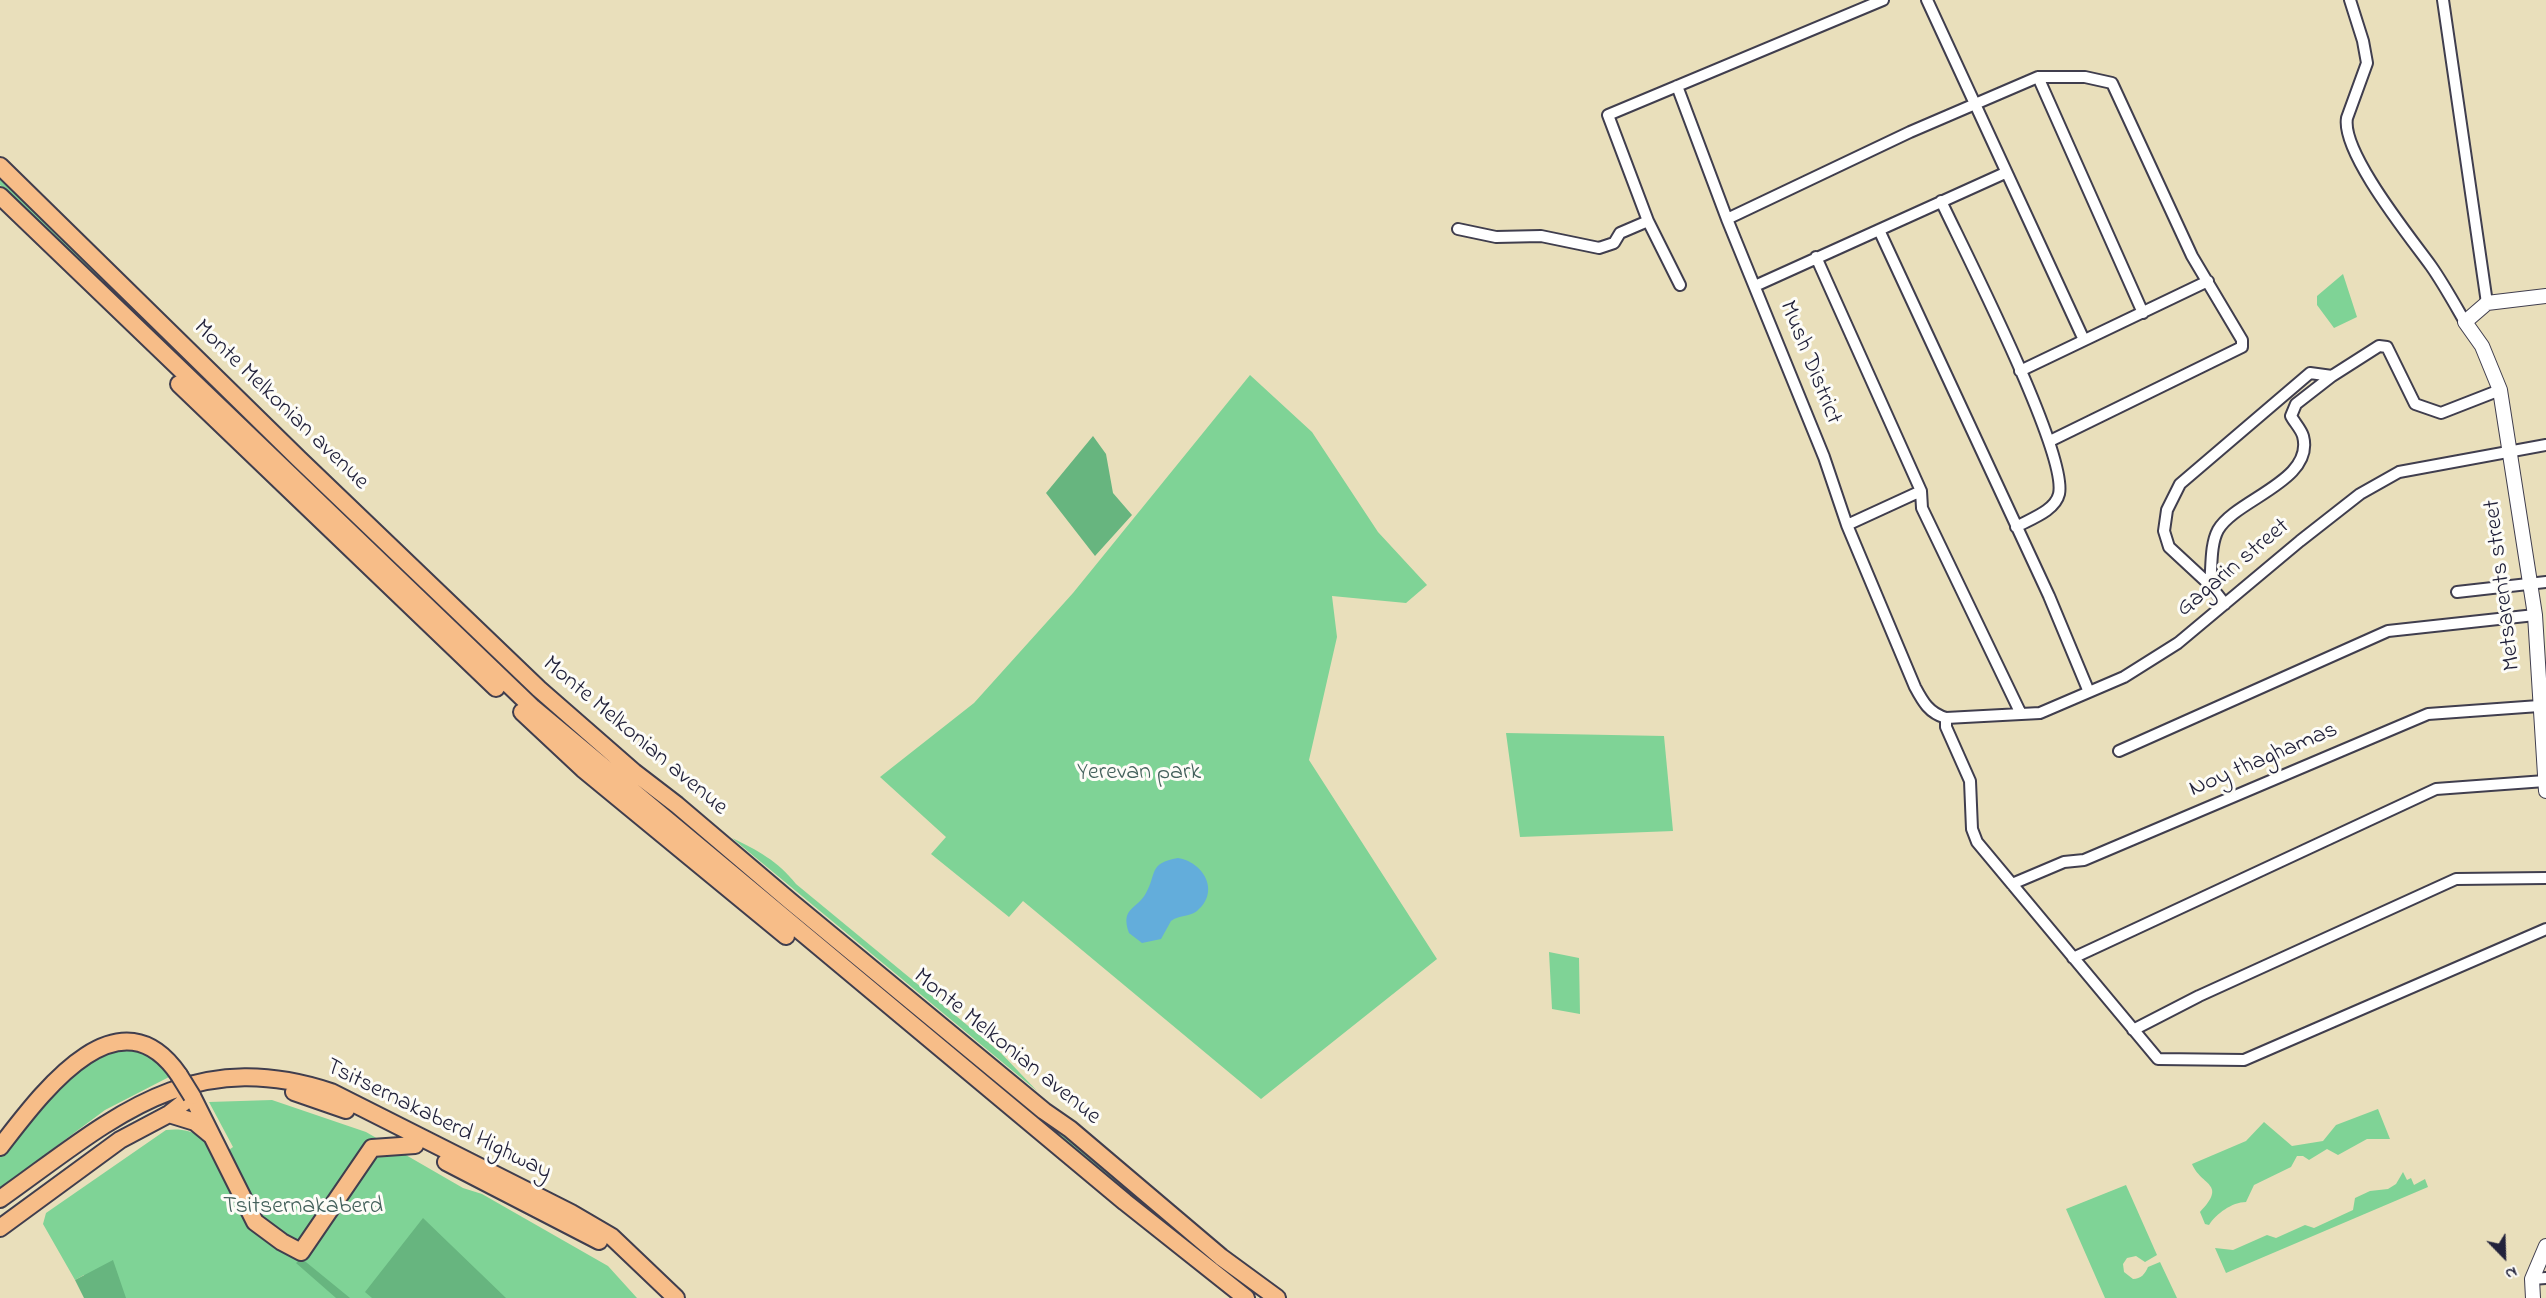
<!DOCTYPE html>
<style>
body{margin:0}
#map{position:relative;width:2546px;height:1298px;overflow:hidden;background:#e9dfbb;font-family:"Indie Flower",sans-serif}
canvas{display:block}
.north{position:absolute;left:2474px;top:1226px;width:60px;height:60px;-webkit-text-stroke:4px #fdfcf7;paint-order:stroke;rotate:157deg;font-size:16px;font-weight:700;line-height:24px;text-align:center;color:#22223b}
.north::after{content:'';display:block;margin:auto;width:21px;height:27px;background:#22223b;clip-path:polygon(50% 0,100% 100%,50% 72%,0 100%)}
</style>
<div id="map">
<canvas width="2546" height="1298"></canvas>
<div class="north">N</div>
</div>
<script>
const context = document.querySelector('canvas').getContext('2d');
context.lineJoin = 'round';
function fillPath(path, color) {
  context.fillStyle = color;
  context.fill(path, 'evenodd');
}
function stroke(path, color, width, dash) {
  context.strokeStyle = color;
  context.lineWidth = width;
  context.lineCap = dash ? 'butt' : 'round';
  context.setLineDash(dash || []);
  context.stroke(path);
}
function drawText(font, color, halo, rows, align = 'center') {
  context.font = font + ' "Indie Flower",sans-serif';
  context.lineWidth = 6;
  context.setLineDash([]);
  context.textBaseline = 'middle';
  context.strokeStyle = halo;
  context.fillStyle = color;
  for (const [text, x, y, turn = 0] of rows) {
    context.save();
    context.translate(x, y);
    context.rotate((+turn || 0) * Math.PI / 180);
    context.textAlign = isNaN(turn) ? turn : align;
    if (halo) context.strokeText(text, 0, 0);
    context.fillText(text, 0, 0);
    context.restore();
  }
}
const green = new Path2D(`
 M0,176L562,716L1037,1110L1033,1116L558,720L57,242L0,185Z
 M2343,274L2357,317L2334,328L2317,305V296Z
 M1250,375L1312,432L1378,532L1427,585L1406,603L1332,596L1337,637L1309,760L1437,959L1261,1099L1023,901L1009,917L931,854L946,837L880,777L974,703L1073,593Z
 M1506,733L1664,736L1673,831L1520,837Z
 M732,838C757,850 778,861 796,884L1001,1053L1037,1091Z
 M1549,952L1579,958L1580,1014L1552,1009Z
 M127,1048C143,1052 162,1060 169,1077L105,1110L0,1188V1156L21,1130L78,1069L109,1052Z
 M272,1100L366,1132L463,1188L482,1194L608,1266L637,1298H97L84,1275L75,1280L43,1224L46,1213L166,1130C191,1127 206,1136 216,1159L233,1147L209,1102Z
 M2378,1109L2390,1139H2367L2338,1155L2327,1149L2309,1160L2303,1156H2297L2291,1167L2254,1185L2246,1202C2232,1202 2216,1214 2209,1225L2205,1224L2200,1212C2228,1183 2201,1186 2192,1164L2246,1141L2264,1122L2292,1146L2323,1141L2336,1125Z
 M1054,1127L1097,1158L1205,1248L1202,1254L1052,1130Z
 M2403,1172L2407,1180L2411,1178L2414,1185L2425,1179L2428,1187L2226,1273L2215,1248L2233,1250L2267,1235L2276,1238L2305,1225L2314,1228L2353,1210L2355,1198L2370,1191L2388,1189L2396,1184Z
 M2126,1185L2157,1255L2145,1262L2136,1256L2127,1258L2123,1264L2124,1272L2133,1279C2141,1279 2145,1274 2148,1267L2160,1262L2177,1298H2105L2066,1209Z`);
const forest = new Path2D(`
 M1093,436L1106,454L1113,493L1132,515L1095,556L1046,493Z
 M423,1218L506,1298H372L365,1292Z
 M301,1258L350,1298H336L296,1263Z
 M113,1260L126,1298H84L75,1280Z`);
const water = new Path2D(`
 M1178,858C1203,862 1221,891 1197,911C1189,917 1179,915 1171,921L1161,939L1142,943L1129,933C1120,907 1137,910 1146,893C1157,874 1148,863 1178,858Z`);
const minor = new Path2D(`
 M1927,0L2084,340
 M2350,0L2363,41L2367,63L2347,118C2341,152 2410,237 2431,266C2443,283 2454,303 2465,322
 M2443,0L2487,303
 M2038,77L2143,313
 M1677,86L1727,219L1824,457L1847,525L1915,687C1923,702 1929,713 1946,718L2040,713L2124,677L2178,643L2300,541L2360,494L2399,472L2546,445
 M1941,201C1964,250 2068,453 2059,494C2055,511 2030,519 2016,527
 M1727,219L1910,132L2038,77H2085L2112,83L2192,256L2242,340V347L2050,441
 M1648,221L1680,285
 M1458,229L1496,237L1541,236L1599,248L1614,243L1620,233L1648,221L1608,115L1883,0
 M1879,230L2049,596L2089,692
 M1816,257L1921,491L1922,508L2021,714
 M1755,286L2005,173
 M2020,371L2208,281
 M1847,525L1921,491
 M2210,585C2212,568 2210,545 2218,530C2236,499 2315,481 2303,436C2301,429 2294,422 2291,416L2296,404L2332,376
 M2457,592L2546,582
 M2225,604L2210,585L2169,547L2164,531L2167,510L2180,484L2310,373L2332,376L2379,346L2387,347L2415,404L2441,413L2500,390
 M1946,718V727L1970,781L1972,829L1977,842L2158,1059L2244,1060L2546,929
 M2119,751L2388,631L2535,615
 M2012,884L2064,862L2084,860L2428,714L2539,706
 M2073,958L2436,789L2545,781
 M2133,1030L2199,996L2456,879L2546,878
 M2532,1279L2546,1278`);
const tertiary = new Path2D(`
 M2546,296L2487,303L2465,322L2482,346L2500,390L2535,615L2546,791
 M2533,1298L2532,1279L2546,1246`);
const primary = new Path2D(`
 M0,166L299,459L539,689L634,772L677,805L790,901L1044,1111L1070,1129L1221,1257L1277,1298
 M0,196L533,708L1125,1202L1246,1298
 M179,384L496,688
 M522,712L583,769L786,936
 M294,1092L346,1110
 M169,1114L195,1122L212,1136
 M0,1147C39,1097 118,986 179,1075
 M446,1162L599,1241
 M0,1199C109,1122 187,1044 331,1092L571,1213L612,1237L676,1298
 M0,1228L120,1140L169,1114L192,1096L255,1222L282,1242L301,1252L372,1148L415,1145`);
const primaryBridge = new Path2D(`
 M179,1075L192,1096`);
const streetNames = [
 ["Mush District",1809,363,68],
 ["Monte Melkonian avenue",280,406,44],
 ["Gagarin street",2234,569,-40],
 ["Metsarents street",2504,585,-97],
 ["Monte Melkonian avenue",634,737,40],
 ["Noy thaghamas",2264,761,-23],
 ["Monte Melkonian avenue",1006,1048,39],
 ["Tsitsernakaberd Highway",438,1121,26]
];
const parkNames = [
 ["Yerevan park",1139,774],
 ["Tsitsernakaberd",303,1208]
];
fillPath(green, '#7fd396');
fillPath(forest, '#67b57f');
fillPath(water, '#63addb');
stroke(minor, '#403e4e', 14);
stroke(tertiary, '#403e4e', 16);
stroke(primary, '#403e4e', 20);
stroke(minor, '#fff', 10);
stroke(tertiary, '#fff', 14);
stroke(primary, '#f7bd88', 16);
stroke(primaryBridge, '#403e4e', 20, []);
stroke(primaryBridge, '#f7bd88', 16);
drawText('24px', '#22223b', '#fdfcf7', streetNames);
drawText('24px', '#43605b', '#fdfcf7', parkNames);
</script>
